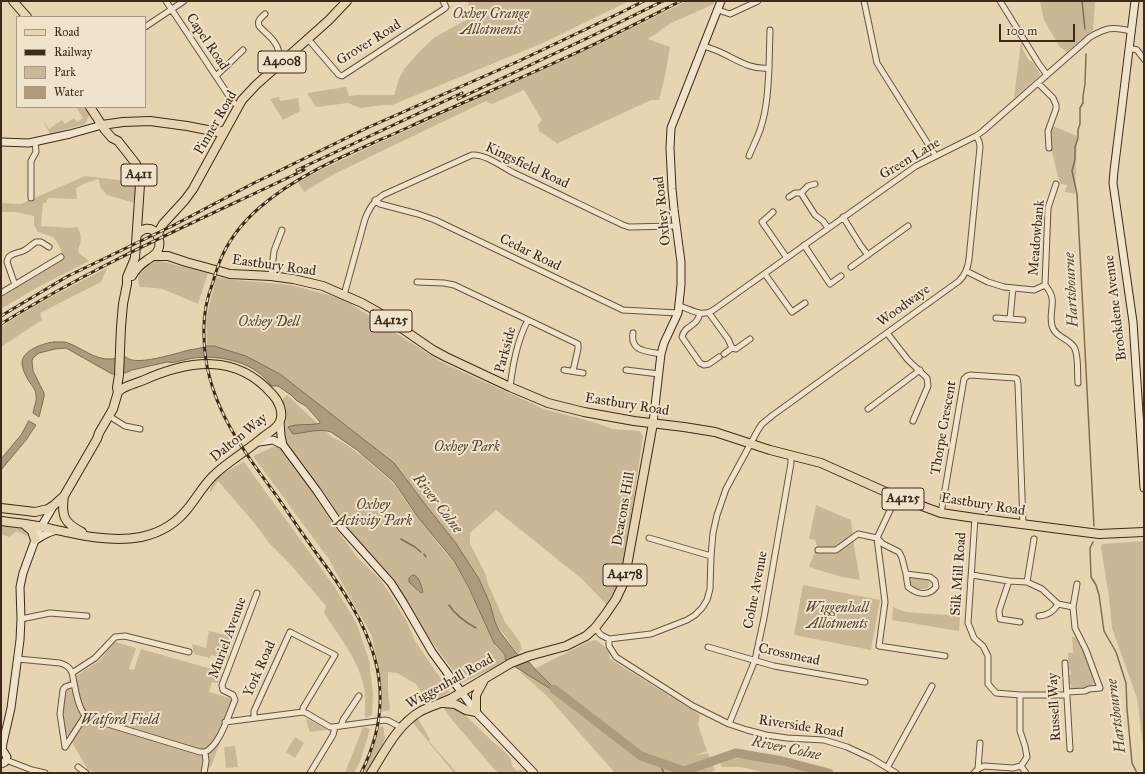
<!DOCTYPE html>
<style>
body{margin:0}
#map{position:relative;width:1145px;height:774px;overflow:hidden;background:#e7d4b0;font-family:"IM FELL Great Primer",serif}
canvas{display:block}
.frame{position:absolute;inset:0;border:2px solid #3e2a19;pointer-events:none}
.legend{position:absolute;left:16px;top:16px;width:130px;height:92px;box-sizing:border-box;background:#efe3cc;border:1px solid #a89984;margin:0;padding:5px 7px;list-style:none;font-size:12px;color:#3e2a19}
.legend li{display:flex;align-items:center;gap:8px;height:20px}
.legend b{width:20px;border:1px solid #a89984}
.scale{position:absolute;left:999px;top:24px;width:76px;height:18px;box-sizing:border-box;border:2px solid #3e2a19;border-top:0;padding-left:5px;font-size:12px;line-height:14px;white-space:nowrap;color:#3e2a19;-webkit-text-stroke:3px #efe3cc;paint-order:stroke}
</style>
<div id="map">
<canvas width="1145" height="774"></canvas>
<div class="frame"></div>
<ul class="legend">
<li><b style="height:5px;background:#e7d4b0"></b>Road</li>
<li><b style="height:5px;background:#3e2a19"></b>Railway</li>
<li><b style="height:11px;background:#cab796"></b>Park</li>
<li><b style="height:11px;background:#ae9a7d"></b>Water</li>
</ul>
<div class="scale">100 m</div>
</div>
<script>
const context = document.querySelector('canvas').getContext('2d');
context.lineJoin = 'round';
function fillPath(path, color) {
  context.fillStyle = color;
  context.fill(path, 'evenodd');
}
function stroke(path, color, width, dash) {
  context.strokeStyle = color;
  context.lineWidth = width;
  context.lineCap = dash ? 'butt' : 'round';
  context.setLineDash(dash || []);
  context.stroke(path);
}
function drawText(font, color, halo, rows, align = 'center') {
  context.font = font + ' "IM FELL Great Primer",serif';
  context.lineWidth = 4;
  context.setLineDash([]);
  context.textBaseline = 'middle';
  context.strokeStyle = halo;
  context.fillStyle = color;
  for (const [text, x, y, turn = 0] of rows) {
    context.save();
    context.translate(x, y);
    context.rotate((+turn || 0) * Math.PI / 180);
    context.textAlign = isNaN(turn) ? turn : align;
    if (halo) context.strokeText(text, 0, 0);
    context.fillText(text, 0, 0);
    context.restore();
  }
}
const green = new Path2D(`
 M468,1H629L545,42L392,105H383L360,108L348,103L316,107L307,93L346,87L349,96L357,95H394L399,79L404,69L418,53L435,37L468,19L473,10L469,8Z
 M687,1H715L714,4L671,23L648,39L670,47L665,76L659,100H651L558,143V144L539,131L538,125L542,120L524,90L492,104L486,101L334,174L304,192L298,182L321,170L368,148L608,40Z
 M1040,1H1095L1093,31L1082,39L1067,52L1059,46L1044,20Z
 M1021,42L1023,45L1022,48L1029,61H1032L1040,74L1038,77L1014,98Z
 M279,97L280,101L298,98L300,111L283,120L270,99Z
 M76,107H84L90,114L85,124L50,134L42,119L49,129L62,120L65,124L74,118L77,122L83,118Z
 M1053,126L1077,136L1075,194L1065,192L1067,185L1061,184C1058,179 1049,141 1050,135C1050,132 1052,129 1053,126Z
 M85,176L135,182V203L107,195L101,188L98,179L86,183L76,188L77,199L49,198L47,200L46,203H43L41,226L70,228L77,227C82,234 82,241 78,249L79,253L89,261L38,287L1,309V295C22,282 44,273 63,257L59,245L53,237L38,232L34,225V216L15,212H1V203L21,204Z
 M156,260L208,273L198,304L165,290L157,288L140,287C139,285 138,281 138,278C139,269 148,263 156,260Z
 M107,268L101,282L40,313L42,320L1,347V327L36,305Z
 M216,277L235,280L291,285L343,299L441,362L544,409L593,422L613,429L640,431L643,437L620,589L607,605L582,579L496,510L470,533V544L485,573L488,584L505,622L520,642L522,649L518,654L495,622L490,604L456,543L424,503L394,463L280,374L246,356L217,347L215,346H207L206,320Z
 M287,395L332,437L344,443L362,456L393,483L416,516L428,530L443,550L453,561L470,591L493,640L496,647L504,655V658L507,661L462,683L427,635L411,612L345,527L287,445L282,431L286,420L280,402Z
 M273,447H277L284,451L317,497L338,531L357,557L380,579L394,600L407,622L415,641L450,692L428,704L416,684L397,673L388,672V690L390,710L381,712L382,690L379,672L372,636L328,558L253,456Z
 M244,462L334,586L356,622L369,660L373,694L372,715L365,718C365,708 366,697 364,687C358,659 339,636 324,613L326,606L290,564L269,543L256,525L218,481L210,493C209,480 233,467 244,462Z
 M816,505L851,520L854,546L860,580L842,577L809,567L817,546L815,540L809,539Z
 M1,524C15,525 26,522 31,538L17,531L9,537L1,534Z
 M1144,541V754L1137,698L1112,628L1109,597L1101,547L1102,544Z
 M912,578L928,580C930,583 929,586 928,588C920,590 916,589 910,584V581Z
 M803,585L880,600L871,650L794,635Z
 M893,607L906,612L960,616L959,631L892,620Z
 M209,631L234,637L227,659L211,655L210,658L194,654L192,644L206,648Z
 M1072,637H1078L1082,643L1080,645L1082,648H1084L1089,662L1087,663L1090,671L1092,672L1094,684L1090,686L1086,687L1085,689L1071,690V684H1069V675H1071L1070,670H1069L1068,653H1073Z
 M596,640C604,646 609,649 610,659L700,715L698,724L704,743L707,751L693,756L708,753L715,770L711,773H615L548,697L520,672L525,673L560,694L533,667L536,668L588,642Z
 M115,642L136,648L129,669L134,670L141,649L222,672L218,683L212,682L209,692L236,700L212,764L206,773H98L88,770L66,732L60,712L65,683L99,661Z
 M448,706L459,709L492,741L502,749L511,759L512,766L517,771L523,770L526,773H499L495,770L453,721L443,707Z
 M308,719L327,730L310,732L306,720Z
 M418,719L430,739L429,741L457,773H454L413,723Z
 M383,726L385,738L379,755L375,758L376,760L368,773H362L374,743L378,727Z
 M363,727L370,729L360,762L354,773H345Z
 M295,737L304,743L295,758L286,752Z
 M235,746L238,767L226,768L224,747Z
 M730,758L750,759L814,773H766L741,767H722L719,761Z`);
const water = new Path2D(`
 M54,342H65L68,343C82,348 95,360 110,359C115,359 121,358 126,357C135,367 177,353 189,350C195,349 202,348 207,346H215L217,347L246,356L280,374L394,463L424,503L455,542L479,579L490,604L495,622L500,632L517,654L530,663L533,667L562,696L517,668L505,659V655L494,643L469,588L454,561L417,516L394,482L357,450L331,432C319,428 305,433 293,434L288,427C297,423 310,426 320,423V422L306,406L297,401L291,395L278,386H272C268,382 264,376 259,373C243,360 214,355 194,358C186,359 173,364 167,362L132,370L125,373L112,374L66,348L55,349L39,353L33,358L32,361L33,371L44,393V397L39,417L33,413C34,407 37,401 36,395C36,389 30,384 27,378C25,374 22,368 22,363C22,350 44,343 54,342Z
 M29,421L36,425L26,440L1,470V459L21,435Z
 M414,575C420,578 421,585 423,592L421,593L409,582V578L411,576Z`);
const stream = new Path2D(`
 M1082,1L1085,29
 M1086,54L1085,84L1083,96V103L1080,108V124L1078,130V138L1075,147V159L1072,171L1077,194L1094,526
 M401,539L415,547L421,552
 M1093,542L1090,548L1091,577L1096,585L1099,595L1104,631L1116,652L1126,683L1127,709L1132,763L1137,773
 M424,554L426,557
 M449,605C456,616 465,622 476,628
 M659,762L664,773`);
const river = new Path2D(`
 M554,689L641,756L684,771L736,753L782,761L829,773`);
const street = new Path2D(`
 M166,1L233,102L238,106
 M864,1L877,63L935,155
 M1000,1L1039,64L1047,75
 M718,10L730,14L758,1
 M265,14C261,18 257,20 259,26C264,32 271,36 275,43C280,49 277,53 283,60
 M145,27L184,1
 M308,39L339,75L342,76L444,9L446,7L443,1
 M704,46C710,48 716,50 722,53C737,60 751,70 769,68L770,30
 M1129,48L1137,50L1144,59
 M216,76L243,50
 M1038,83L1053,98L1056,105V109L1048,131L1049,148
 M749,156C753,146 758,137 761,127C767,108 768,88 769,68
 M801,193L815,215L823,221L828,228
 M789,197L795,193H801L808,186L815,184
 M31,198V161L36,152L35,142
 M375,200L380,204L418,214L435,220L623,310L678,313
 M773,212L770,215L762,222L787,258
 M843,217L861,246L868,255
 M804,245L830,284L841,276
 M851,267L908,226
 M966,271L988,282L1004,287L1034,290L1045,285
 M765,274L792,312L805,303
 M271,276L274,251L282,230
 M417,282L444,283L454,285L528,320
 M15,285L7,262C8,252 19,254 25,250C29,248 32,244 36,242H41L49,247
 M1045,285C1059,301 1048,309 1052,326C1055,337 1068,338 1074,347C1079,355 1077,373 1078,383
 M1045,285L1048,208L1056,184
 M1,293L61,257
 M344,295L365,219C370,207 373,202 383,195L472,155C486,154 502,167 514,173C551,190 587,208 623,225L629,227L676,226
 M679,306C690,309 701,317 712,311L916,166L976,136L983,131L1090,37C1106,28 1112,26 1131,31
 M700,313C697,328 685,324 682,337L700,363L704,365L709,364L719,357
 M709,313L728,339L732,348
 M996,318L1023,320
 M1010,319L1013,288
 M633,333C630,352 647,351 661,354
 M887,333L908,360L927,378L928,386L913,421
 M724,354L732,348L736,349L750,339
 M564,370L583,373
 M626,370L659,374
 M510,387C513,364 517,341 528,320L578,344V349L573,371
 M868,409L920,370
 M109,416L125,426L140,429
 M895,496L893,504L877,538L885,602L879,646L945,656
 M941,513L964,379L967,376L970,375L1015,378L1017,379L1018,384L1023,524
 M975,518L968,623L974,638L983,646L988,656V684L996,693L1020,695H1067
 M649,538L711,556
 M818,550H836L858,534L877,538L883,544L899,552L902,558L906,574L908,587C917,594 928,597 936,587L935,581L930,577L906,574
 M972,575L1009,581L1027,582L1042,589L1058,604L1073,607
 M1009,581L999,611L1000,619L1020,622
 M1027,582L1034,539
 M1039,616C1048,615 1053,612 1058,604
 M21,619L50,613L87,616
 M595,628L601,635L609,639L651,634L687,620L695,615L702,608L707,600L710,589L711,556L713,533L717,515L726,489L758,430L762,424L773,415L959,281C965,275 968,268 969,259L980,147L979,141L976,136
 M609,639V646L616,657L693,706L729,724L747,730L766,735L787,738L824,740L847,747L871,758L896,773
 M708,647L774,666L865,682
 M18,659L60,663C66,665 70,667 72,673C75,685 77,710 88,718L200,752H205
 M1065,663L1070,749
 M72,673L95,658L115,637L125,636L189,652
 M1067,692L1085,691L1089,689L1100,688L1086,650L1075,628L1073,607L1077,584
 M254,718V711L290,632L335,655L303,708V712
 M225,722L303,712L306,713L330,727H333L385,720L389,721L400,727
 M729,724L755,660L764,618L791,463V455
 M341,726L343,720L359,696
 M65,747L60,714L63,690L65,687L74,684
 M65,747L85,716
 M205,752C220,745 228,716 235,700L233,695L223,690L222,685L257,593
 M6,760L32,770L45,773
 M1021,766L1026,773
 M78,767L86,773
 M887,768L932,686
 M978,769L980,743
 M204,773L206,761L205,752
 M310,773L333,735L335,727
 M974,773L978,769L984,766L1013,768L1021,766L1027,757L1025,746L1020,731V695`);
const secondary = new Path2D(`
 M1135,1L1114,171L1113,183L1133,322L1144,488
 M1,142L29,143L70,134L102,125
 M280,422L281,436L283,445
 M653,423L661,354L664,343L678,313L681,285V262L674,209L672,189L670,148L671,128L721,1
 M259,442L273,440L283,445L317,491L342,528L391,583L403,602L432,652L476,712L534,773
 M36,540C43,535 48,532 57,530
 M1,751L4,752L7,757L5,762L1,764
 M2,751L3,743L11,708L20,640L21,619L20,587L23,573L38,532L54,505`);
const primary = new Path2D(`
 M13,1L27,17
 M102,125L123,122L150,121L187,126L218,132L225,130
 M158,237L159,231L163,224L185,200L193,189L242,100L256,85L329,20L347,1
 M154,256H168L186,262L230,274L271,276L293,279L323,286L362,303L378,312L433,350L446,357L510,387L548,403L584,412L634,421L684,427L715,432L770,450L821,463L895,496L941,513L975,518L1099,534L1144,532
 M132,276C135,270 141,264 147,260C151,257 156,255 158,250C164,237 150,219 137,235
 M64,496C61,516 64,523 82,532
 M1,508L35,512L48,509L54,505L64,496L97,439L99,433L113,409L118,392L117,388L119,375L121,327L123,304L127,284V277L135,258L140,185L139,175L136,164L118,141L112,138L105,130L90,107
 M1,521C15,523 29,524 43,527C75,534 109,543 141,537C160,533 177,523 189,507C197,497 203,486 213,476C227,462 247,451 263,437C268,433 278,428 280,421C284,412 278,400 272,394C236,353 189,360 144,380C135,384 125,385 118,392
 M25,525L32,531L35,540
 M443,703L455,704L466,710L476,712V695L484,680
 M371,773C385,751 397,725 421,711C431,706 442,703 452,698L511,663L529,656L566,646L586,636L595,628L605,615L616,599L624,582L653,423`);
const rail = new Path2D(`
 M458,99L596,34L663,1
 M297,170L462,93
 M1,316L68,276L174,225L252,184L369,127L519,61L624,11L644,1
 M1,324C97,264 202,219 304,170
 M361,773C404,688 369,624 317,554C303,535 290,515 276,495C240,446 205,400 204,337C203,318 206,300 213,282C215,275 217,268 220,261C228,241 243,222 259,208C301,171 359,150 409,127C461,103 515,81 567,57C605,40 643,20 681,1`);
const shields = [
 [282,62,48],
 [139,175,36],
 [391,321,42],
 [903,499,42],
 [625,575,44]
];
const shieldNames = [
 ["A4008",282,62],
 ["A411",139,175],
 ["A4125",391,321],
 ["A4125",903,499],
 ["A4178",625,575]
];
const parkNames = [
 ["Oxhey Grange",491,15],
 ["Allotments",491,31],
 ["Oxhey Dell",269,323],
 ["Oxhey Park",467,448],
 ["Oxhey",373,506],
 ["Activity Park",373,522],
 ["Wiggenhall",837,609],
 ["Allotments",837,625],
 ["Watford Field",120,721]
];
const streetNames = [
 ["Capel Road",207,42,56],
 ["Grover Road",369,43,-32],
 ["Pinner Road",216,123,-60],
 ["Green Lane",910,159,-31],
 ["Kingsfield Road",527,166,25],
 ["Oxhey Road",663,211,-96],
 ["Meadowbank",1037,238,-85],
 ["Cedar Road",530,253,26],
 ["Eastbury Road",274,266,8],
 ["Woodwaye",904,306,-36],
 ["Brookdene Avenue",1116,308,-97],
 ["Parkside",506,350,-75],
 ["Eastbury Road",627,405,9],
 ["Thorpe Crescent",944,428,-80],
 ["Dalton Way",239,438,-39],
 ["Eastbury Road",983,505,9],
 ["Deacons Hill",624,509,-80],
 ["Silk Mill Road",959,574,-86],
 ["Colne Avenue",756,590,-79],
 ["Muriel Avenue",228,638,-70],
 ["Crossmead",789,655,12],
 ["York Road",260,669,-66],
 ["Wiggenhall Road",450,682,-29],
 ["Russell Way",1055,707,-93],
 ["Riverside Road",801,727,9]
];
const waterNames = [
 ["Hartsbourne",1072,290,-93],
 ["River Colne",437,504,52],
 ["Hartsbourne",1117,716,-97],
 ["River Colne",786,749,12]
];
fillPath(green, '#cab796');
fillPath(water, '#ae9a7d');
stroke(water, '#816d55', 1);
stroke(stream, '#816d55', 1.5);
stroke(river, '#ae9a7d', 9);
stroke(street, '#68543f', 7);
stroke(secondary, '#3e2a19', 9);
stroke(primary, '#3e2a19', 10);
stroke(street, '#efe3cc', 5);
stroke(secondary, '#efe3cc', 7);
stroke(primary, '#e7d4b0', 8);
stroke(rail, '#3e2a19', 3);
stroke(rail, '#efe3cc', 1.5, [4.5]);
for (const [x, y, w] of shields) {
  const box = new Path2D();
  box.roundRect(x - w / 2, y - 11, w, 22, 3);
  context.fillStyle = '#efe3cc';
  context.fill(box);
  stroke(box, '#3e2a19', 1);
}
drawText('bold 13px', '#3e2a19', null, shieldNames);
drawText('italic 14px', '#5a4632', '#efe3cc', parkNames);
drawText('14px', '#3e2a19', '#efe3cc', streetNames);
drawText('italic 15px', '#5a4632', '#efe3cc', waterNames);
</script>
